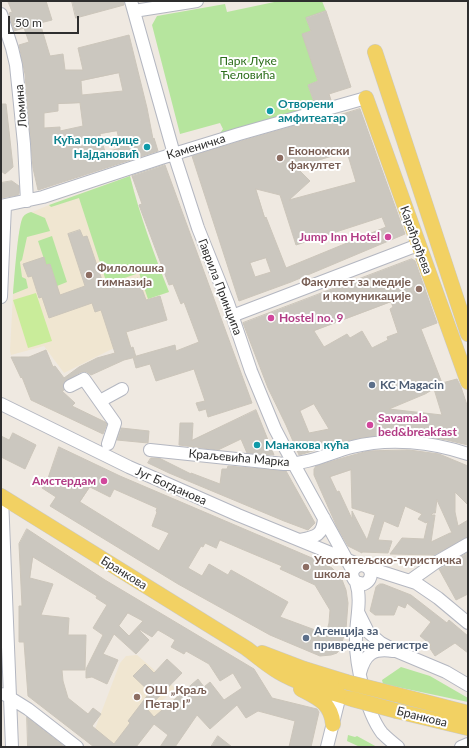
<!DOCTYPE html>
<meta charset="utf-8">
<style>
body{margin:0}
#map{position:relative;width:469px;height:748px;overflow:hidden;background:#efe9e1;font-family:Lato,sans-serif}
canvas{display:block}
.frame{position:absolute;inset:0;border:2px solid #2e2e2e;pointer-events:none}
.scale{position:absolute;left:8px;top:16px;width:71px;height:18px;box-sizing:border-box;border:2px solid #2e2e2e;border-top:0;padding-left:5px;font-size:12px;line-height:14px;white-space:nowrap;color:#2e2e2e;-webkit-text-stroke:3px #fff;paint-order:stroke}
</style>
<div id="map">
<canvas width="469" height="748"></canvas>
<div class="frame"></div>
<div class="scale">50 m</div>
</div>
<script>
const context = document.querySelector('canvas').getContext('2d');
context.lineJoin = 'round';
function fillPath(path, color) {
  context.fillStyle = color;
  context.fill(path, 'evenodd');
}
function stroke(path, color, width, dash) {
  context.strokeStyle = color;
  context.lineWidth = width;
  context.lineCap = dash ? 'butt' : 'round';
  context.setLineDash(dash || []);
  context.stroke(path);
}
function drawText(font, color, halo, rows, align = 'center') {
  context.font = font + ' Lato,sans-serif';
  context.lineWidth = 4;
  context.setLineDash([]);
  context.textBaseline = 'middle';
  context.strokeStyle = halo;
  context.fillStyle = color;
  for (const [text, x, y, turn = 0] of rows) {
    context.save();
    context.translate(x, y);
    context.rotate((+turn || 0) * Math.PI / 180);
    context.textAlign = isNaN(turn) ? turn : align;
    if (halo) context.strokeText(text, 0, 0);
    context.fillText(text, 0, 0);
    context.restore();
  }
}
const education = new Path2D(`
 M130,176L138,207L155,257L169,292L119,309L130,342L110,350L64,373L44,346L11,355L10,351L13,294L18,238L22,218L25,215L49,205Z
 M137,655L175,688L157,706L164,711L136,747H94L95,729L120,663L126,656Z`);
const green = new Path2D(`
 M279,1H300L304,2L305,1H322L326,11L306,18L311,31L303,34L318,81L308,85L317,111L218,136L223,129L220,123L180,134L152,25L157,16L225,4L227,12Z
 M130,176C140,216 154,254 169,292L148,299L139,273L107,284L79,198L51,207L49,205Z
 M31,212L45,218L50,231L27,237L22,260L20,262L22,277L26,279L28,288L13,294C14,282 18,224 23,217C25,214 28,213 31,212Z
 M52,236L67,282L57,286L50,264L46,265L38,241Z
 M401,667L430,676L468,698V702L383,684L382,680Z
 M348,735L355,737L357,736L377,747H360L347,741Z`);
const pitch = new Path2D(`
 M36,293L52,341L28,348L13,300Z`);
const building = new Path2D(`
 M8,1H46L52,20L40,23L50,56L63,54L65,70H83L78,48L129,35L147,108L153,139L154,138L158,151L38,190L33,168L25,74L19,45L29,42L24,28L14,31L9,13L12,12ZM119,73L123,91L82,95L81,81ZM80,103L83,126L60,131V127L44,128V113L58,111V104ZM117,131L121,148L105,152L100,134Z
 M72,1H124V5L76,18Z
 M326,11L351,87L329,94L331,100L322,103L314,102L308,85L318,81L302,34L311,31L306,18Z
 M1,104H6L13,167L5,174L1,171Z
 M360,109L405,234L291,282L239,301L192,156L241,141L315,120V122ZM347,152L356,182L289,200L310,181L296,167ZM256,189L280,195L296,245L382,217L386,227L286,268L266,217L265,218ZM266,258L271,272L255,277L250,263Z
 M165,165L252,403L208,417L206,409L199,411L196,403L205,401L194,369L156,381L150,364L136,368L133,357L175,345L176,351L199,342L184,302L181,304L173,284L169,285L139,205L142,204L132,176Z
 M12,181L19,186V193L18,195L1,198V183Z
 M80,230L83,237L87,236L105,289L138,278L146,300L160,296L167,320L126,332L131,348L133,347L136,357L124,360L91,375L87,372H81L64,382L63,386L64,390L62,391L75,403L72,406L105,422L107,424L103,434L31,400L22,377L21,378L11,357H29L46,350L53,367L55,366L64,378L79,367L97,358L115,353L101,310L95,312L92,303L49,318L42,297L39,298L32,276L28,277L23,264L44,257L46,265L50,264L60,295L85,286L68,234Z
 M412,259L415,261L437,323L421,329L442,383L457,379L461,387L468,408V445L447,440L426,436L396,434L381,435L350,440L299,455L286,425L268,388L243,323ZM391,302L393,307L390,309L398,333L387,337L388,340L372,348L362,331L350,338L347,334L324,347L314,331ZM434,389L442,415L389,409L425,394ZM314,404L329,429L309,433L300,411Z
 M256,410L274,455L247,453L241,439L218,450L179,445L180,423H193L192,440Z
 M121,428L149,431L148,443L117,440Z
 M13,433L36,445L25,469L1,457V436L9,440Z
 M59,447L120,476L312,558L332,568L341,577L346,590L348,603L346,629L340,649L337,653L331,655L320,656L270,635L178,584L50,506L56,497L42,488L48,478ZM90,487L110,497L114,489L157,508L156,511L157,512L152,526L169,533L159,551L80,502ZM220,540L282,566L280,569L315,585L330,610L329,623L326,634L280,617L288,602L231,570L228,575L209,564L202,576L188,568L201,546L203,547L205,543L216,548Z
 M409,450L439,454L468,466V505L455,492V512L458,526L468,520V537L434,555L390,554L402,538L424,539L428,521L426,523L418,519L422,514L405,506L398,527L384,521L378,540L392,541L388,553L362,552V553L348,546L337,527L314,475V469L316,466L346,457L368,451ZM351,470L352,508L375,515L367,540L352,511V519L339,491L337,492L330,477ZM437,500L452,533H450L431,542L435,515H431L433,513H435Z
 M151,458H159L191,474V473L220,484L222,469H227L228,466L286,471L315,523L308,530L284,521L169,473L148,463Z
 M27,529L105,580L254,669L272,698L317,709L319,712L311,747H289L295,721L258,711L246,718L237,705L210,729L197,715L175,747H160L168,735L154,724L136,747H94L28,696L24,642H19V606H22L19,544ZM33,557L97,596L96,598L107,605L93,628L103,635L86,669V678L92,677L107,684L118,660L103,654L114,634L136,654L149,640L137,628L152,637L158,630L165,634L175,640L171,647L184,654L186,651L209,664L220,681L233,673L242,688L224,700L210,682L204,687L198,679L154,717L147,709L182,673L167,659L154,673L145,664L133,676L150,692L128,721L130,723L114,744L92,726L101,714L93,708L88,714L68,698L63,681L62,670H85L86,635H68L69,618L41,615L53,584L30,578ZM128,613L143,621L129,636L119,626Z
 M468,553V594L456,600L439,569Z
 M380,584H383L411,595L447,623L449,620L468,636V653L455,643L435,656L429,647L431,645L420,636L431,622L407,603L405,608L398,605L394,615H375L370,611L376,587Z
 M27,717L65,747H28Z
 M218,736L232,747H211Z`);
const minor = new Path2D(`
 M131,1L174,154L198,228L228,303L251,371L275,429L285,448L353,571
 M134,11L197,1
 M1,14L12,48L16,65L24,144L27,201
 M1,206L43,197L161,158L239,134L366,98
 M1,297L5,205
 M232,316L418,245
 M70,386L84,379L115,423L108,444
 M100,401L122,389
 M1,404L129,467L238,515L360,565C372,565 375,579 364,584L356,582C350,576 351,568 360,565
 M150,450L284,464C309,464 329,453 352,447C390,437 432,442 468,454
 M2,497L12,747
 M300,540C315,537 323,536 324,518
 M369,568L416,583L438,598L468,623
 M411,580L435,563L468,544
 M356,582C362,600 356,619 356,637C355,663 366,712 382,733C387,738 393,743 398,747
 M358,612L368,632L381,643L396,651L446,672L468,685
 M360,673C365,654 373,648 393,651
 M4,694L28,709L77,747
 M327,747L340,695
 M461,747L468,744`);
const major = new Path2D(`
 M375,52L468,334
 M366,98L468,382
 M1,496L246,648C257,656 267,665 279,672C301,685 328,691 352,699
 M262,653L304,669L346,682
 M301,689C318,698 331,703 333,724
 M394,694L468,713
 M397,711L468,728`);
const majorBridge = new Path2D(`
 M346,682L394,694
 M352,699L397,711`);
const markers = [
 [270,111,4,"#0f9aa8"],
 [147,147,4,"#0f9aa8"],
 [280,158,4,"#8d6e63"],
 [388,237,4,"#d1479c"],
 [89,275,4,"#8d6e63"],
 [419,289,4,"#8d6e63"],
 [271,318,4,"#d1479c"],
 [372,385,4,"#5c6f8a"],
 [370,425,4,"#d1479c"],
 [257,445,4,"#0f9aa8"],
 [104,481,4,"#d1479c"],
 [306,567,4,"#8d6e63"],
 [306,638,4,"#5c6f8a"],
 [137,697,4,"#8d6e63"]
];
const parkNames = [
 ["Парк Луке",248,61],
 ["Ћеловића",248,75]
];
const cultureNames = [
 ["Отворени",278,104],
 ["амфитеатар",278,118],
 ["Кућа породице",139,140,"right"],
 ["Најдановић",139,154,"right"],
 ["Манакова кућа",265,445]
];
const streetNames = [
 ["Ломина",21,106,-95],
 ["Каменичка",196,147,-17],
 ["Карађорђева",416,240,70],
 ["Гаврила Принципа",220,287,69],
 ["Краљевића Марка",239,458,5],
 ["Југ Богданова",171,486,24],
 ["Бранкова",124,573,32],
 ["Бранкова",422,717,14]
];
const educationNames = [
 ["Економски",288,151],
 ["факултет",288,165],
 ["Филолошка",97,268],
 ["гимназија",97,282],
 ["Факултет за медије",411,282,"right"],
 ["и комуникације",411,296,"right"],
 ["Угоститељско-туристичка",314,560],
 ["школа",314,574],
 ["ОШ „Краљ",145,690],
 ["Петар I”",145,704]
];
const hotelNames = [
 ["Jump Inn Hotel",380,237],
 ["Hostel no. 9",279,318,"left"],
 ["Savamala",378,418,"left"],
 ["bed&breakfast",378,432,"left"],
 ["Амстердам",96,481]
];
const serviceNames = [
 ["KC Magacin",380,385],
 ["Агенција за",314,631],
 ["привредне регистре",314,645]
];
fillPath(education, '#f0e6d1');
fillPath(green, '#b6e59e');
fillPath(pitch, '#c9ec9a');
fillPath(building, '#cbc7bf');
stroke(building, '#cbc5ba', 1);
stroke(minor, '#b4b7c1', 14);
stroke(major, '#c9c9c9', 16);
stroke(minor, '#fff', 12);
stroke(major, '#f2d163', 15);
stroke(majorBridge, '#c9c9c9', 16, []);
stroke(majorBridge, '#f2d163', 15);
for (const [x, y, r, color] of markers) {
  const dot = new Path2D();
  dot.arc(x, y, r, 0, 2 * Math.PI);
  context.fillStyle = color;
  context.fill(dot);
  stroke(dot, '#fff', 1.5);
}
drawText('12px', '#2c6e1b', '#fff', parkNames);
drawText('bold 12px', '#0d838f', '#fff', cultureNames, 'left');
drawText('12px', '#2e2e2e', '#fff', streetNames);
drawText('bold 12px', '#785e54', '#fff', educationNames, 'left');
drawText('bold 12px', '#b23c85', '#fff', hotelNames, 'right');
drawText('bold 12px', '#4e5e75', '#fff', serviceNames, 'left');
</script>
